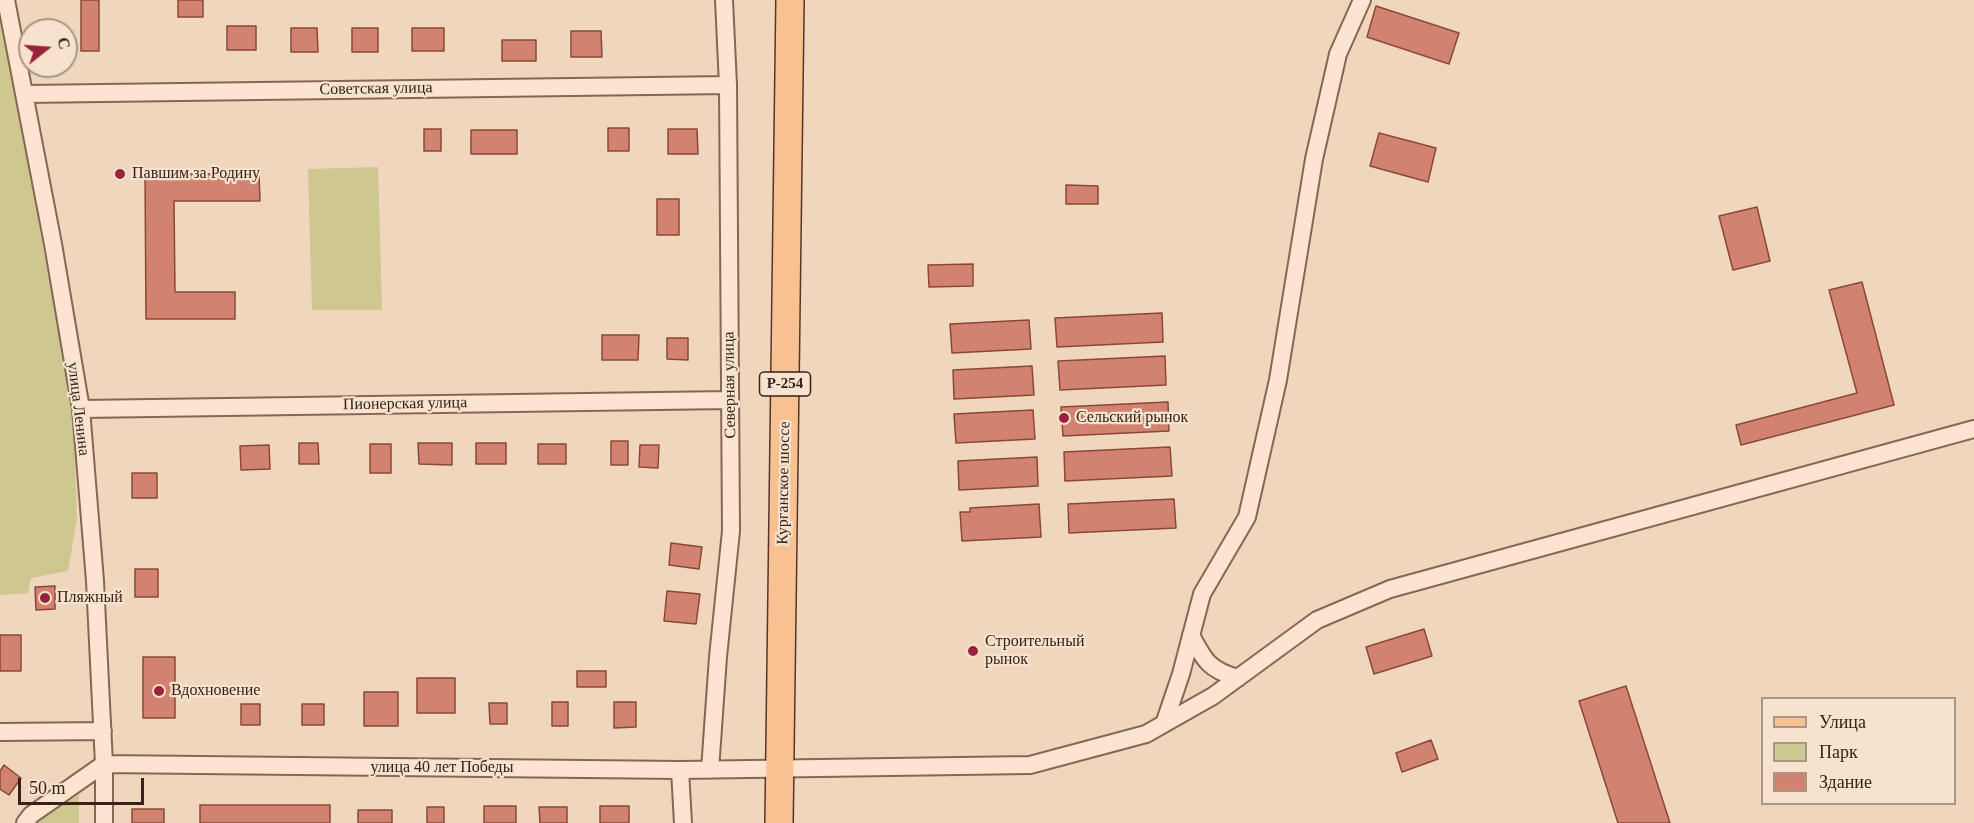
<!DOCTYPE html>
<meta charset="utf-8">
<style>
body{margin:0}
#map{position:relative;width:1974px;height:823px;overflow:hidden;background:#f0d6bd;font-family:Georgia,serif}
canvas{display:block}
.legend{position:absolute;left:1761px;top:697px;width:195px;height:108px;box-sizing:border-box;background:#f7e2cd;border:2px solid #aa9586;margin:0;padding:8px 10px;list-style:none;font-size:18px;color:#37221b}
.legend li{display:flex;align-items:center;gap:12px;height:30px}
.legend b{width:30px;border:2px solid #aa9586}
.north{position:absolute;left:18px;top:18px;width:60px;height:60px;box-sizing:border-box;background:#f7e2cd;border:2px solid #aa9586;border-radius:50%;rotate:73deg;font-size:16px;font-weight:700;line-height:24px;text-align:center;color:#37221b}
.north::after{content:'';display:block;margin:auto;width:21px;height:27px;background:#9b223d;clip-path:polygon(50% 0,100% 100%,50% 72%,0 100%)}
.scale{position:absolute;left:18px;top:778px;width:126px;height:27px;box-sizing:border-box;border:3px solid #37221b;border-top:0;padding-left:8px;font-size:18px;line-height:21px;white-space:nowrap;color:#37221b;-webkit-text-stroke:4px #f7e2cd;paint-order:stroke}
</style>
<div id="map">
<canvas width="1974" height="823"></canvas>
<ul class="legend">
<li><b style="height:8px;background:#f7c191"></b>Улица</li>
<li><b style="height:16px;background:#cec890"></b>Парк</li>
<li><b style="height:16px;background:#d18370"></b>Здание</li>
</ul>
<div class="north">С</div>
<div class="scale">50 m</div>
</div>
<script>
const context = document.querySelector('canvas').getContext('2d');
context.lineJoin = 'round';
function fillPath(path, color) {
  context.fillStyle = color;
  context.fill(path, 'evenodd');
}
function stroke(path, color, width, dash) {
  context.strokeStyle = color;
  context.lineWidth = width;
  context.lineCap = dash ? 'butt' : 'round';
  context.setLineDash(dash || []);
  context.stroke(path);
}
function drawText(font, color, halo, rows, align = 'center') {
  context.font = font + ' Georgia,serif';
  context.lineWidth = 4.5;
  context.setLineDash([]);
  context.textBaseline = 'middle';
  context.strokeStyle = halo;
  context.fillStyle = color;
  for (const [text, x, y, turn = 0] of rows) {
    context.save();
    context.translate(x, y);
    context.rotate((+turn || 0) * Math.PI / 180);
    context.textAlign = isNaN(turn) ? turn : align;
    if (halo) context.strokeText(text, 0, 0);
    context.fillText(text, 0, 0);
    context.restore();
  }
}
const green = new Path2D(`
 M0,15L73,408L77,518L68,571L31,578L28,593L0,595Z
 M378,167L382,310H312L308,169Z
 M79,795V823H33L34,821Z`);
const building = new Path2D(`
 M81,0H99V51H81Z
 M178,0H203V17H178Z
 M1376,6L1459,33L1449,64L1367,37Z
 M227,26H256V50H227Z
 M291,28H317L318,52H291Z
 M352,28H378V52H352Z
 M412,28H444V51H412Z
 M571,31H601L602,57H571Z
 M502,40H536V61H502Z
 M608,128H629V151H608Z
 M424,129H441V151H424Z
 M668,129H697L698,154H668Z
 M471,130H517V154H471Z
 M1379,133L1436,148L1428,182L1370,166Z
 M145,174H259L260,201H174L175,292H235V319H146Z
 M1066,185L1098,186V204H1066Z
 M657,199H679V235H657Z
 M1757,207L1770,261L1733,270L1719,216Z
 M973,264V286L929,287L928,265Z
 M1862,282L1894,405L1741,445L1736,425L1857,393L1829,290Z
 M1162,313L1163,342L1057,347L1055,318Z
 M1029,320L1031,349L952,353L950,324Z
 M602,335H639L638,360H602Z
 M667,338H688V360L667,359Z
 M1165,356L1166,385L1060,390L1058,361Z
 M1032,366L1034,395L954,399L953,370Z
 M1168,402L1169,431L1063,436L1061,407Z
 M1033,410L1035,439L956,443L954,414Z
 M611,441H628V465H611Z
 M299,443H318L319,464H299Z
 M418,443H452V465L419,464Z
 M476,443H506V464H476Z
 M370,444H391V473H370Z
 M538,444H566V464H538Z
 M269,445L270,469L241,470L240,446Z
 M640,445H659L658,468L639,467Z
 M1170,447L1172,476L1065,481L1064,452Z
 M1037,457L1038,486L959,490L958,461Z
 M132,473H157V498H132Z
 M1174,499L1176,528L1069,533L1068,504Z
 M1039,504L1041,537L962,541L960,512H970V508Z
 M671,543L702,547L699,569L669,565Z
 M135,569H158V597H135Z
 M55,586V609L36,610L35,587Z
 M667,591L700,594L696,624L664,621Z
 M1424,629L1432,656L1374,674L1366,647Z
 M0,635H21V671H0Z
 M143,657H175V718H143Z
 M577,671H606V687H577Z
 M417,678H455V713H417Z
 M1626,686L1670,823H1618L1579,701Z
 M364,692H398V726H364Z
 M552,702H568V726H552Z
 M614,702H636V727L614,728Z
 M489,703H507V724H490Z
 M241,704H260V725H241Z
 M302,704H324V725H302Z
 M1431,740L1438,759L1402,772L1396,753Z
 M4,765L21,778L9,795L0,789V771Z
 M200,805H330V823H200Z
 M484,806H516V823H484Z
 M600,806H629V823H600Z
 M427,807H444V823H427Z
 M539,807H567V823H540Z
 M132,809H164V823H132Z
 M358,810H392V823H358Z`);
const minor = new Path2D(`
 M6,0L53,244L81,409L95,581L104,764V823
 M25,94L728,85
 M81,409L729,400
 M1191,635C1204,660 1209,670 1238,678
 M1164,724L1181,674L1202,594L1247,517L1278,380L1314,159L1338,54L1362,0
 M0,732L103,731
 M104,764L680,770L1030,765L1146,734L1213,696L1317,620L1390,589L1974,429
 M680,770L683,823
 M710,770L718,657L731,531L728,85L724,0
 M25,823L31,815L104,764`);
const primary = new Path2D(`
 M779,823L790,0`);
const markers = [
 [120,174,6,"#9b223d"],
 [1064,418,6,"#9b223d"],
 [45,598,6,"#9b223d"],
 [973,651,6,"#9b223d"],
 [159,691,6,"#9b223d"]
];
const shields = [
 [785,384,51]
];
const shieldNames = [
 ["Р-254",785,384]
];
const streetNames = [
 ["Советская улица",376,89,-1],
 ["Северная улица",730,385,-91],
 ["Пионерская улица",405,404,-1],
 ["улица Ленина",78,409,83],
 ["Курганское шоссе",784,483,-89],
 ["улица 40 лет Победы",442,768]
];
const poiNames = [
 ["Павшим за Родину",132,174],
 ["Сельский рынок",1076,418],
 ["Пляжный",57,598],
 ["Строительный",985,642],
 ["рынок",985,660],
 ["Вдохновение",171,691]
];
fillPath(green, '#cec890');
fillPath(building, '#d18370');
stroke(building, '#894839', 1.5);
stroke(minor, '#896555', 20);
stroke(primary, '#56352a', 30);
stroke(minor, '#fbe5d0', 16);
stroke(primary, '#f7c191', 27);
for (const [x, y, r, color] of markers) {
  const dot = new Path2D();
  dot.arc(x, y, r, 0, 2 * Math.PI);
  context.fillStyle = color;
  context.fill(dot);
  stroke(dot, '#f7e2cd', 2);
}
for (const [x, y, w] of shields) {
  const box = new Path2D();
  box.roundRect(x - w / 2, y - 12, w, 24, 4.5);
  context.fillStyle = '#f7e2cd';
  context.fill(box);
  stroke(box, '#37221b', 1.5);
}
drawText('bold 15px', '#37221b', null, shieldNames);
drawText('16px', '#37221b', '#f7e2cd', streetNames);
drawText('16px', '#37221b', '#f7e2cd', poiNames, 'left');
</script>
